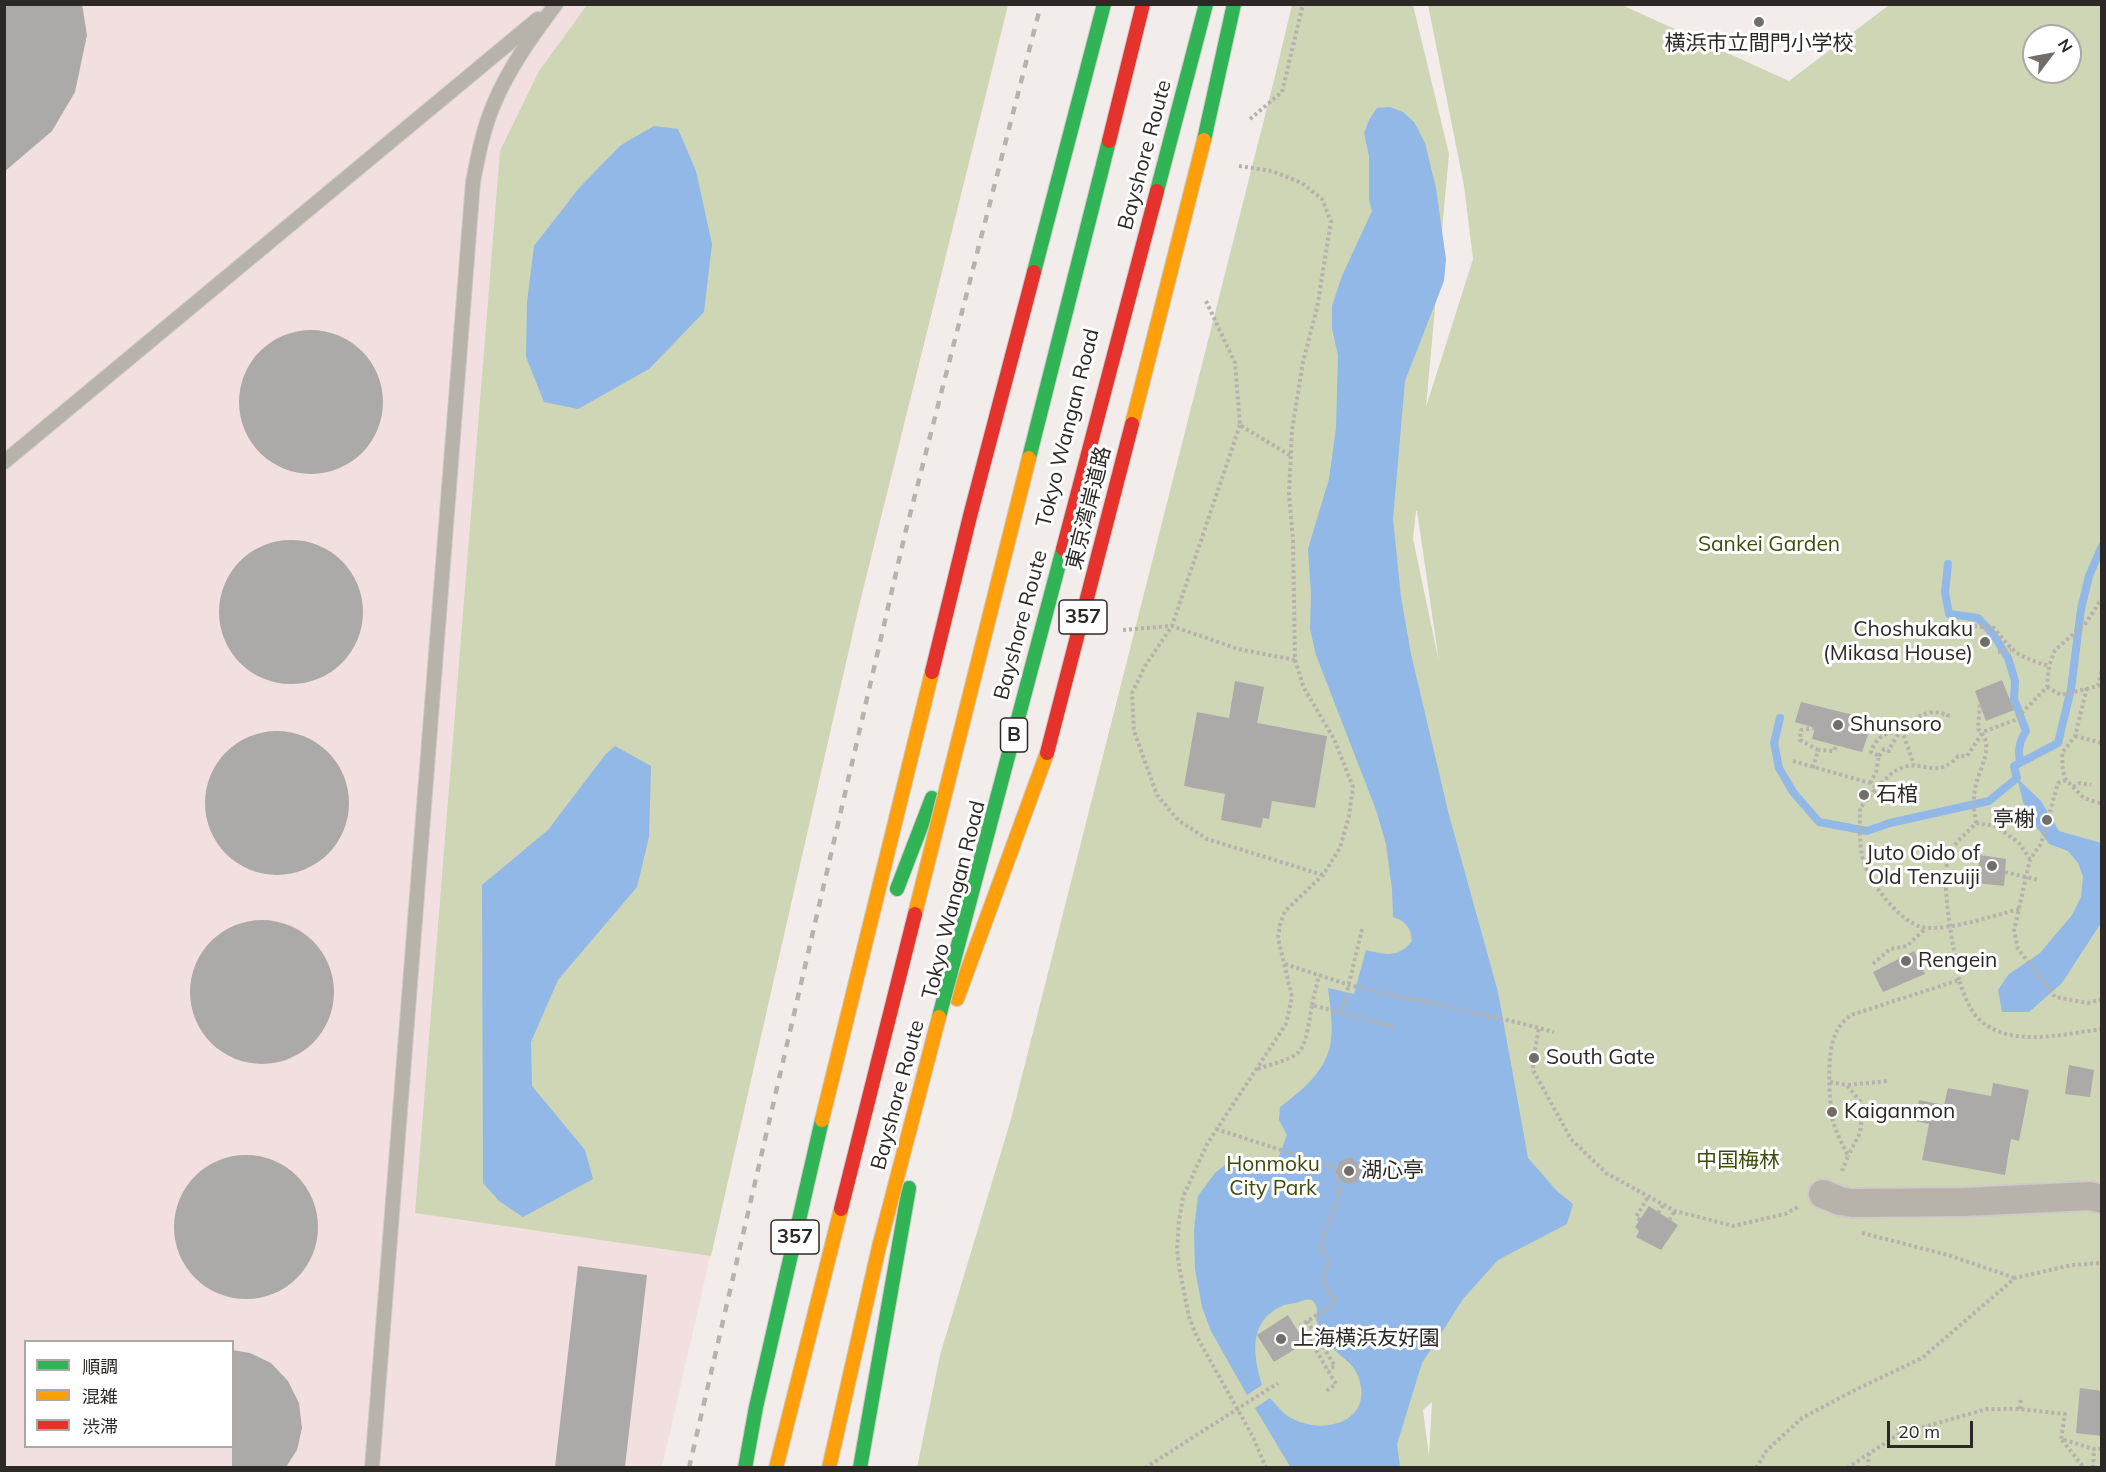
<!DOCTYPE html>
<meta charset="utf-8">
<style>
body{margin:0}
#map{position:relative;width:2106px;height:1472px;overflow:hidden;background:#f2edea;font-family:Mulish,"Noto Sans JP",sans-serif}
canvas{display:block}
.frame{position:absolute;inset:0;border:6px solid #2c2826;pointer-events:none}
.legend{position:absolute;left:24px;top:1340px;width:210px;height:108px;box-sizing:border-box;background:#fff;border:2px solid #aba9a8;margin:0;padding:8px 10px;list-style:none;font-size:18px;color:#2c2826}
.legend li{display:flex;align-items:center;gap:12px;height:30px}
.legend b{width:30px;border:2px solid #aba9a8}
.north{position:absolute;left:2022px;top:24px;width:60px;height:60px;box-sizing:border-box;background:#fff;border:2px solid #aba9a8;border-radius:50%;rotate:58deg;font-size:16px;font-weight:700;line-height:24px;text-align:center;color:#2c2826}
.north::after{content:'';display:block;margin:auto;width:21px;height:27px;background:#716d6b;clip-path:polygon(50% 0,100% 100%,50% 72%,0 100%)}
.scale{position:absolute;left:1887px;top:1421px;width:86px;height:27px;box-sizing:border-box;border:3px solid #2c2826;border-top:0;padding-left:8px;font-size:18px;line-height:21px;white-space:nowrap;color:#2c2826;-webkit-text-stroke:4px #fff;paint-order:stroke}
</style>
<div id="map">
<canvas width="2106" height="1472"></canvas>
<div class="frame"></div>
<ul class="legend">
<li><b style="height:8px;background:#30b455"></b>順調</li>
<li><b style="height:8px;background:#ff9f0a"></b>混雑</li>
<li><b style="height:8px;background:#e5322d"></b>渋滞</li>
</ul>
<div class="north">N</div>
<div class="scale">20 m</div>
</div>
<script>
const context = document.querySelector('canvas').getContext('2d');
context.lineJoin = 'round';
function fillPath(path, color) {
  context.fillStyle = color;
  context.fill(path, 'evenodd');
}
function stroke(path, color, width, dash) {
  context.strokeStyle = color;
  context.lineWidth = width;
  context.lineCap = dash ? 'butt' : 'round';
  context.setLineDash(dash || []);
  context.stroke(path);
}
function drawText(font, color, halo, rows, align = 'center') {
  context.font = font + ' Mulish,"Noto Sans JP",sans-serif';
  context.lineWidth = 6;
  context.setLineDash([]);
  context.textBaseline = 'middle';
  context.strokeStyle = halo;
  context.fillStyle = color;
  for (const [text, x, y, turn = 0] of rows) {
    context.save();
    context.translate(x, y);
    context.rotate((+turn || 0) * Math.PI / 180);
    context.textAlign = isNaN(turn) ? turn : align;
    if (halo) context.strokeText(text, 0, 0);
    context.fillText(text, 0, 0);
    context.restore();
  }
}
const industrial = new Path2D(`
 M5,5H1008L858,610L662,1467L5,1468ZM26,1342H232V1446H26Z`);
const green = new Path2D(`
 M587,5H1008L858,610L711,1256L415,1213L500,151L539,71Z
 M1292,5H1413L1449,154L1426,407L1473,259L1464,186L1428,5H1622L1789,81L1889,5H2101V1467L917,1468L940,1355L1011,1119L1275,76ZM2034,36H2070V72H2034ZM1416,511H1417L1439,662L1413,539ZM1432,1402L1429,1456L1423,1410Z`);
const water = new Path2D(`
 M1390,107L1403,112L1414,122L1425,143L1436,188L1446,259L1444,281L1405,381L1393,519L1401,597L1411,654L1449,815L1498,992L1528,1158L1557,1191L1573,1204L1567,1224L1498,1260L1463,1299L1422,1363L1397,1444L1400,1467L1291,1468L1255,1408L1270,1398C1277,1406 1284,1415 1293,1419C1326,1436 1375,1420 1358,1376C1353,1362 1340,1357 1331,1346C1328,1343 1326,1338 1324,1334C1322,1331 1318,1326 1317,1323C1315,1315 1320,1308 1313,1301C1307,1297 1301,1302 1295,1303C1291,1304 1286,1304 1282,1306C1248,1321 1253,1355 1262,1385L1247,1395L1211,1331L1202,1307L1195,1269L1194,1230L1198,1196L1215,1173L1226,1164L1242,1159L1273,1165L1278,1159L1287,1135L1279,1120L1280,1107C1302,1091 1328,1069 1331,1040C1333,1023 1330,1005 1328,988L1354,994L1366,950C1385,955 1399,958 1412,941C1411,928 1406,921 1393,917L1392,890L1386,844L1376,810L1316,655L1310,629L1311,594L1308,549L1329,479L1336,428L1338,355L1332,329V306L1342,276L1372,211L1369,200V156L1364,133L1369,120L1377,108Z
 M654,126L678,129L696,171L712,244L704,312L649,369L578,409L544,402L526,357L527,302L534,246L579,188L621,145Z
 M615,746L651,766L649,837L637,887L558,980L531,1042L532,1086L585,1150L593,1179L523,1217L499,1201L483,1183L482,885L548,830L605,755Z
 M2017,778L2041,801L2059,831L2101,843V923L2062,983L2029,1012H2002L1998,990L2009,974L2040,953L2072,915L2081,897L2083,876L2078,863L2068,851L2049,844L2026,813Z`);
const stream = new Path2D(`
 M1948,564L1945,592L1949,614L1978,618L1993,634L2008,658L2015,681L2014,699L2026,731C2019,742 2018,750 2020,762
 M1780,718L1774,743L1779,768L1793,792L1819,822L1867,831L1890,823L1989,801L2017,778L2014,766L2058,743L2071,689L2081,609L2089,576L2102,546`);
const building = new Path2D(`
 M4,4H82L87,35L75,92L52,131L4,172Z
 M239 402a72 72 0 1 1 144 0a72 72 0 1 1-144 0Z
 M219 612a72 72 0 1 1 144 0a72 72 0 1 1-144 0Z
 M2002,680L2014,710L1986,721L1975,691Z
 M1235,681L1264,687L1257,723L1327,736L1315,808L1272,801L1269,819L1263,818L1261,828L1221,820L1225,794L1184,786L1197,712L1229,718Z
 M1801,702L1873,720L1862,752L1812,739L1815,728L1795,722Z
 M205 803a72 72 0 1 1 144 0a72 72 0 1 1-144 0Z
 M1980,855L2006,859L2004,886L1976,883Z
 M190 992a72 72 0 1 1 144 0a72 72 0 1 1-144 0Z
 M1914,951L1925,974L1883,992L1873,972Z
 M2069,1065L2094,1070L2090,1097L2065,1094Z
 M1993,1083L2029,1090L2019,1141L2011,1139L2005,1175L1922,1160L1929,1124L1915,1121L1919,1100L1944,1105L1948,1088L1991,1096Z
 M174 1227a72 72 0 1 1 144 0a72 72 0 1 1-144 0Z
 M1351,1157L1362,1169L1357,1182L1345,1184L1336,1174L1339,1162Z
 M1649,1206L1678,1225L1661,1250L1636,1237L1639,1231L1635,1227Z
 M578,1266L647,1275L625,1467H555Z
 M1288,1315L1305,1343L1274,1362L1257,1335Z
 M232,1350L250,1353L271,1363L288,1381L299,1403L302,1428L297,1450L286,1467H232Z
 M2080,1388L2102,1391V1436L2076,1433Z`);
const path = new Path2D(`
 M1250,119L1282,92L1303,4
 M1239,166L1272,171L1302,183L1322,199L1331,221L1317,308L1303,362L1292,430L1289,493L1293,539L1295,660L1304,688L1334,739L1353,787L1349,816L1340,848L1323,875L1285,911L1280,924L1278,938L1292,997L1286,1024L1207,1144L1183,1197L1179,1221L1177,1249L1179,1266L1189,1317L1197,1337L1253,1437L1266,1468
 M1206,301L1235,363L1240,425L1291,456
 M1240,425L1172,626L1145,666L1132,693L1134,731L1157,795L1178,820L1207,839L1323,875
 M1974,626L1994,628C2014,653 2016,656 2049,666
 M1123,630L1172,626L1238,649L1295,660
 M1998,652L2011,650
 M2047,687L2061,695L2098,686L2102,669
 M2087,688L2075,736L2062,753L2063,772L2066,780L2084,798L2102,804
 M1873,720L1886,734
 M1815,728L1801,730L1800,740L1818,750
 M2075,736L2102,743
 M1879,756L1884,749L1889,751C1895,734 1914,714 1933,712C1938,712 1944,714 1948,715L1947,720
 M1793,761L1870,783L1877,788
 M1813,768L1818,750L1834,751L1836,745
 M2066,780L2058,783L2041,844L2030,859L2014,931L2018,949L2055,997L2088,1003L2102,999
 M1870,783L1876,772L1879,756L1871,752C1877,735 1885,734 1902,730L1914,765
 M2073,787L2080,783L2091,785
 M1976,823L1996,826L2019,843L2030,859
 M2005,872L2038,880
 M2019,909C1993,916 1954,929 1927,928C1902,927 1865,878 1862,855C1859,840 1860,824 1860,808C1870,797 1884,777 1897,770C1921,756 1936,782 1958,756H1967L1983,732L2015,720L2047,687L2049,666L2055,650L2086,623L2102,598
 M1362,929L1342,1013L1397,1028
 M1285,964L1349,985L1520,1023L1554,1032
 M1873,964L1890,949L1907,946L1926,928
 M1959,980C1955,951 1937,875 1951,851C1956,841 1968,832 1976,823C1974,811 1973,800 1975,789C1978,769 1997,746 1978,729L1980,704
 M1312,1005L1319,975
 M1535,1050L1539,1028
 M1533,1065V1070L1571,1139L1606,1173L1675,1211L1733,1226L1785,1214L1800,1206
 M1258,1069C1270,1064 1289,1061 1299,1052C1307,1043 1310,1016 1312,1005L1342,1013
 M1830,1082L1847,1085L1863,1105L1860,1133L1848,1156
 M1848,1085L1888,1081
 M1216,1129L1334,1167L1340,1189L1320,1247L1329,1260L1323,1281L1336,1303L1301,1325L1336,1384L1325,1392
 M1842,1171L1848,1156C1843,1145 1836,1133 1833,1121C1829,1100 1826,1053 1836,1033C1839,1025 1845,1020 1851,1015L1959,980C1964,994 1969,1011 1981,1021C2013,1048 2063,1034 2102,1029
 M1658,1213L1663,1205
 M1640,1220L1636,1217L1648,1197
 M1669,1220L1675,1211
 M1862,1233L1948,1255L2015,1278
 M1307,1321L1335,1366L1328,1370
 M2020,1409L2021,1397
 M1899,1434L1987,1409H2020L2065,1414L2061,1439L2094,1449H2102
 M2062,1440L2084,1468
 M1145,1468L1278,1383
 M1756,1468L1767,1450L1802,1418L1855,1390L1922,1358L2015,1278L2072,1265L2102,1263
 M1847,1468L1899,1434L1897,1426
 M1868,1468L1869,1453
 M2093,1468L2094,1449`);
const lane = new Path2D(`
 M4,462L538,19
 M372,1468L473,182C478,156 483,130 493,106C508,69 532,36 556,4`);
const street = new Path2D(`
 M1823,1194L1840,1201L1852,1203L1964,1202L2090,1196L2102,1199`);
const fast = new Path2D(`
 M1204,140L1234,4
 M1034,272L1104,4
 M897,889L932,798
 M745,1468L756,1407L822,1120
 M860,1468L909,1188`);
const slow = new Path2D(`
 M1132,424L1204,140
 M957,999L1047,753
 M822,1120L932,672`);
const jam = new Path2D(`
 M932,672L970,516L1034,272
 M1047,753L1132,424`);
const rail = new Path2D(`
 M689,1468L905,534L1041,4`);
const fastBridge = new Path2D(`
 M1157,191L1206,4
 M1029,458L1109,141
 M939,1017L1063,549`);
const slowBridge = new Path2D(`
 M915,914L1029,458
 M776,1468L841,1209
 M829,1468L879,1247L939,1017`);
const jamBridge = new Path2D(`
 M1109,141L1143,4
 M1063,549L1157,191
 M841,1209L915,914`);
const markers = [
 [1759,22,6,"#716d6b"],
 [1985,642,6,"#716d6b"],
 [1838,725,6,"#716d6b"],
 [1864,795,6,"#716d6b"],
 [2047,820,6,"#716d6b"],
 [1992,866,6,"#716d6b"],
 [1906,961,6,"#716d6b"],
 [1534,1058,6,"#716d6b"],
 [1832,1112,6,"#716d6b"],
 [1349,1171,6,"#716d6b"],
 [1281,1339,6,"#716d6b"]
];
const shields = [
 [1083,617,48],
 [1014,735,27],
 [795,1237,48]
];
const shieldNames = [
 ["357",1083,617],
 ["B",1014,735],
 ["357",795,1237]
];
const poiNames = [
 ["横浜市立間門小学校",1759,44,"center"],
 ["Choshukaku",1973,630,"right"],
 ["(Mikasa House)",1973,654,"right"],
 ["Shunsoro",1850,725],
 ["石棺",1876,795],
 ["亭榭",2035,820,"right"],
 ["Juto Oido of",1980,854,"right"],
 ["Old Tenzuiji",1980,878,"right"],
 ["Rengein",1918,961],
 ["South Gate",1546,1058],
 ["Kaiganmon",1844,1112],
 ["湖心亭",1361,1171],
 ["上海横浜友好園",1293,1339]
];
const streetNames = [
 ["Bayshore Route",1145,155,-75],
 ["Tokyo Wangan Road",1068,428,-76],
 ["東京湾岸道路",1089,508,-76],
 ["Bayshore Route",1021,625,-75],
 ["Tokyo Wangan Road",954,900,-76],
 ["Bayshore Route",898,1095,-75]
];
const parkNames = [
 ["Sankei Garden",1769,545],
 ["中国梅林",1738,1161],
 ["Honmoku",1273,1165],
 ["City Park",1273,1189]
];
fillPath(industrial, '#f1e0df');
fillPath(green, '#cfd6b6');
fillPath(water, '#91b8e6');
stroke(stream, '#91b8e6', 8);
fillPath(building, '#aca9a9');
stroke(lane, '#cecac8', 16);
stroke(street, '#cecac8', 32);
stroke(fast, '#cecac8', 16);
stroke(slow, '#cecac8', 16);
stroke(jam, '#cecac8', 16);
stroke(path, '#b6b2ab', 4, [3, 3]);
stroke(lane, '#b7b3aa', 14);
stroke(street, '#b7b3aa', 28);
stroke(fast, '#30b455', 14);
stroke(slow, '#ff9f0a', 14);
stroke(jam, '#e5322d', 14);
stroke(rail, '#b6b2ac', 4.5, [8, 8]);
stroke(fastBridge, '#cecac8', 16, []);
stroke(slowBridge, '#cecac8', 16, []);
stroke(jamBridge, '#cecac8', 16, []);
stroke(fastBridge, '#30b455', 14);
stroke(slowBridge, '#ff9f0a', 14);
stroke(jamBridge, '#e5322d', 14);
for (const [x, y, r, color] of markers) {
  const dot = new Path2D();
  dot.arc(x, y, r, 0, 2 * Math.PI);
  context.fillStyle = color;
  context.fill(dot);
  stroke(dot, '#fff', 2);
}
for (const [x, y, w] of shields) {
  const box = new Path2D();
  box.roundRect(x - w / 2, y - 17, w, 34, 4.5);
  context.fillStyle = '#fff';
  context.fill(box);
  stroke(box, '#2c2826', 1.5);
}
drawText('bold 20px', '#2c2826', null, shieldNames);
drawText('21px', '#2c2826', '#fff', poiNames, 'left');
drawText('21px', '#2c2826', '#fff', streetNames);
drawText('21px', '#3e4c0b', '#fff', parkNames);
</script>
